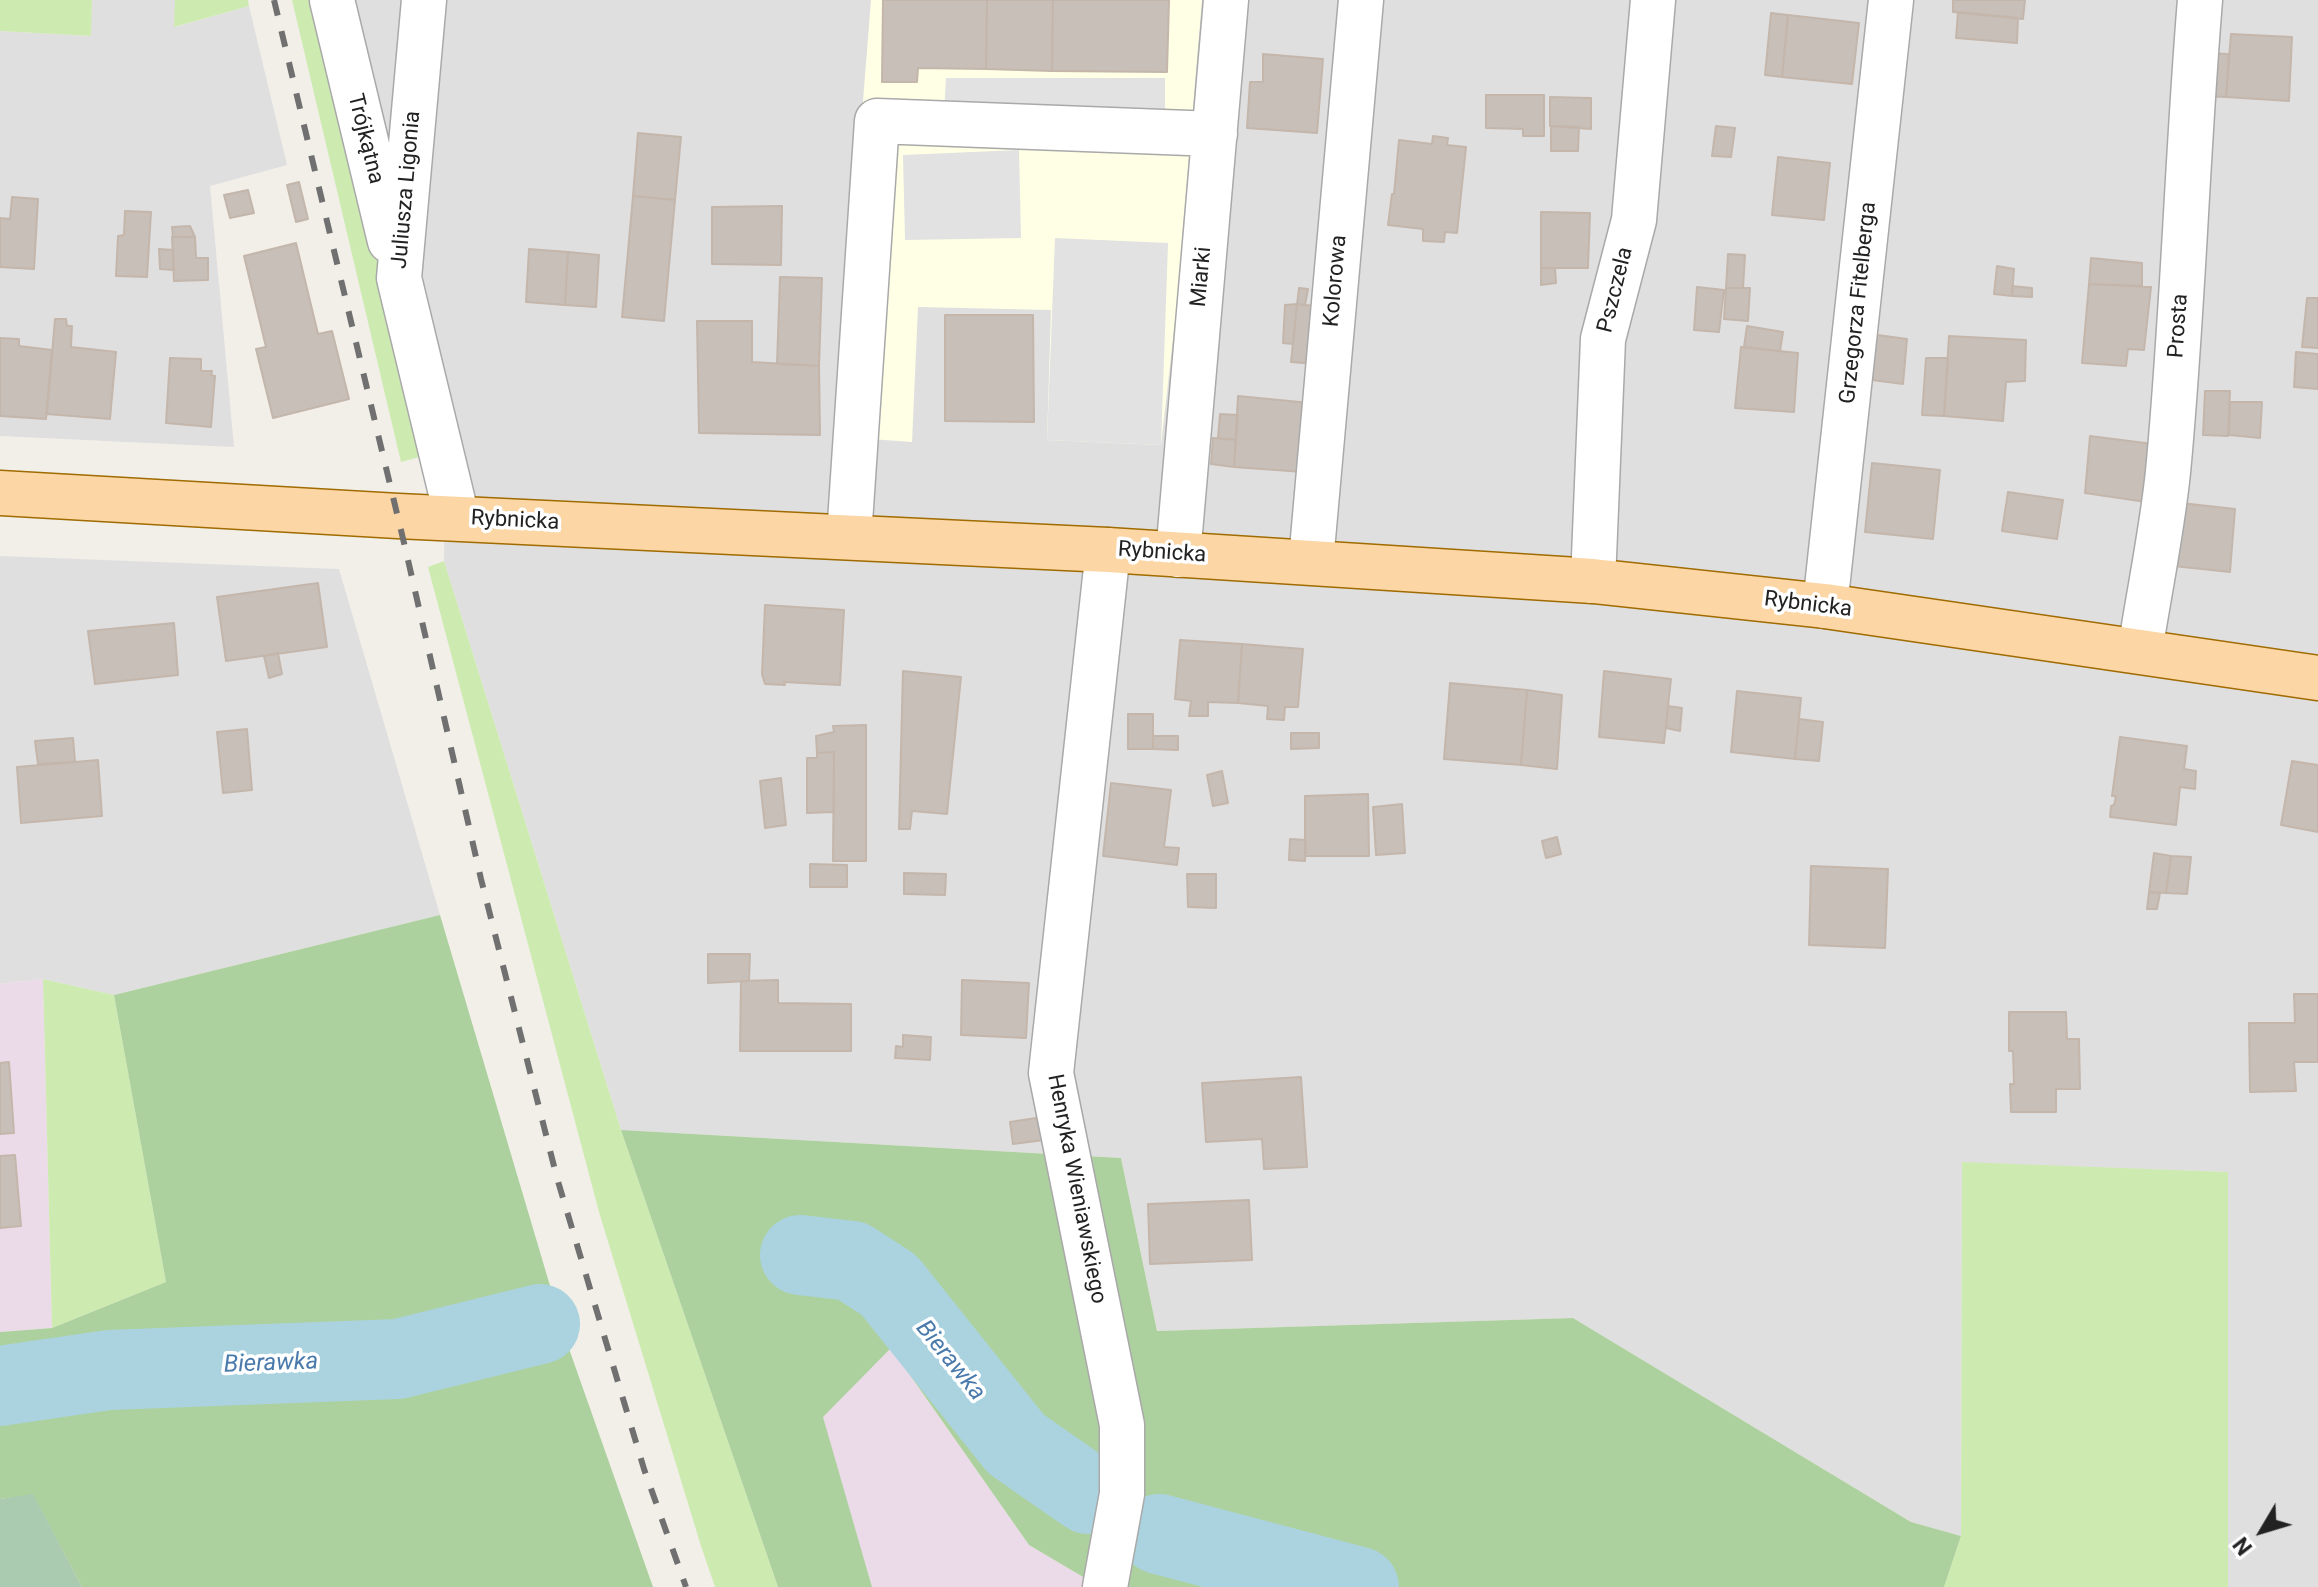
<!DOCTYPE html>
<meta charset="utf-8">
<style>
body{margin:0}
#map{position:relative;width:2318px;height:1587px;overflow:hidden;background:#f2efe9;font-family:Roboto,sans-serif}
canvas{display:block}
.north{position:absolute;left:2222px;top:1491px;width:80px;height:80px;-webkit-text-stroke:6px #fff;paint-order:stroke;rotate:232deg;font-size:22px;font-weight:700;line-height:32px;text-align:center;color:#222}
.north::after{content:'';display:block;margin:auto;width:28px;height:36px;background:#222;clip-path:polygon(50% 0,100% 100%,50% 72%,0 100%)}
</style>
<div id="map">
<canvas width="2318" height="1587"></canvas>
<div class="north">N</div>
</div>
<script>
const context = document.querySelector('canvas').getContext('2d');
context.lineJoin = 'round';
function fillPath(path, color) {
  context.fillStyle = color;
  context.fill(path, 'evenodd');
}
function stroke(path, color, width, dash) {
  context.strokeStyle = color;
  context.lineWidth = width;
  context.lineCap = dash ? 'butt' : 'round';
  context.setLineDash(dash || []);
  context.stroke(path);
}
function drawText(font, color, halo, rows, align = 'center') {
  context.font = font + ' Roboto,sans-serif';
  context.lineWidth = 7;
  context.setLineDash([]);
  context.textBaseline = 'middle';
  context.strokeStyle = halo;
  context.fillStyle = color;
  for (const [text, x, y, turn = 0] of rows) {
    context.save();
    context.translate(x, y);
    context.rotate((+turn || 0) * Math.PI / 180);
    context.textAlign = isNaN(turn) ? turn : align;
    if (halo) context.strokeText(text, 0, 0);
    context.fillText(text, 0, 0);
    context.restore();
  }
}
const residential = new Path2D(`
 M92,0H175V27L249,6L287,165L210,186L234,447L0,436V31L90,36Z
 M342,0H2318V1587H2228V1172L1962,1163L1961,1536L1911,1522L1573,1318L1157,1331L1121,1158L621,1130L444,561L446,440Z
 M0,556L339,569L440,915L114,995L43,979L0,984Z`);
const industrial = new Path2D(`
 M43,979L52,1328L0,1332V984Z
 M891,1348L1029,1545L1100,1587H872L822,1417Z`);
const education = new Path2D(`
 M871,0H1202L1176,312L1161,445L1047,440L1051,310L918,307L912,442L842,437L847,304Z`);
const grass = new Path2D(`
 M0,0H92L91,36L0,31Z
 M175,0H248L249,6L174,27Z
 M292,0H315L427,455L401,462Z
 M444,561L621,1130L778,1587H715L701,1546L599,1212L428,567Z
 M43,979L114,995L166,1282L52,1328Z
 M1962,1162L2228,1172V1587H1944L1961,1536Z`);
const forest = new Path2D(`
 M440,915L567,1343L653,1587H82L33,1495L0,1499V1332L52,1328L166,1282L114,995Z
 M621,1130L1121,1158L1157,1331L1573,1318L1911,1522L1961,1536L1944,1587H1100L1029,1545L891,1348L823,1417L872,1587H778Z`);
const cemetery = new Path2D(`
 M33,1494L82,1587H0V1499Z`);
const parking = new Path2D(`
 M946,78H1165V114L944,112Z
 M1019,150L1021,238L905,240L903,155Z
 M1055,238L1168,243L1161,445L1047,440Z`);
const river = new Path2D(`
 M800,1255L852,1261L889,1285L1016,1444L1088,1494
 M0,1386L109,1370L398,1359L540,1324
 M1159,1534L1359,1587`);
const building = new Path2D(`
 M883,0H987L986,69L918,68L917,82H882Z
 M987,0H1053L1052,71L986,69Z
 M1053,0H1169L1167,72L1052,71Z
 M1953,0H2025L2023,19L1953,12Z
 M1958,12L2018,18L2017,43L1956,38Z
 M1771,13L1788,15L1782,77L1765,75Z
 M1788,15L1859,23L1852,84L1782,77Z
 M2231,34L2292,37L2289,101L2226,97Z
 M2204,53L2229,54L2226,97L2202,96Z
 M1263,54L1323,59L1317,133L1247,128L1250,82H1263Z
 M1486,95H1544V136H1523V129L1486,128Z
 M1550,97L1591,98V129L1550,126Z
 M1551,126L1579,127L1578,151H1551Z
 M1716,126L1735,128L1731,157L1712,156Z
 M638,133L681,137L675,200L633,196Z
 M1433,136L1448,138L1447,145L1466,147L1457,233L1445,232L1444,242L1423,241V229L1388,225L1392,194H1394L1399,140L1432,144Z
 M1778,157L1830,163L1824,220L1772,215Z
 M299,182L308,219L296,222L287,185Z
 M248,190L254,213L230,218L224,195Z
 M633,196L675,200L664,321L622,317Z
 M12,197L38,199L34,269L0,267V218L10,219Z
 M782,206L781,265L712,264V207Z
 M125,211L151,212L147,277L116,276L118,236L124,235Z
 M1541,212L1590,213L1588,268H1541Z
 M190,226L195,237H173L172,227Z
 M172,237H195L196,258H208V280L174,281Z
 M296,243L318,334L332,331L349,399L273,418L256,349L266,347L244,256Z
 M159,249L173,250L174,270L160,269Z
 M529,249L568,252L565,305L526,302Z
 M568,252L599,255L596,307L565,305Z
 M1728,254L1745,255L1743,288H1726Z
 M2091,258L2142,263V286L2089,284Z
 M1997,266L2014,269L2012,296L1994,294Z
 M1541,268H1555L1556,283L1541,285Z
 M780,277L822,278L819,366L777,364Z
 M2089,284L2151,287L2144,350L2128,349L2126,366L2082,363Z
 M2012,286L2032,288V297L2012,296Z
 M1697,287L1724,290L1719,332L1694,330Z
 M1299,288L1308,289L1305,305L1297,304Z
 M1726,288H1750L1748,321L1724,319Z
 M2307,298H2318V348L2302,347Z
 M1297,304L1293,344L1283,343L1285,305Z
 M1297,304L1323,307L1317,364L1291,362Z
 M945,315H1033L1034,422L945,421Z
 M55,319H66L67,326H72L71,347L116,352L110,419L47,414Z
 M697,321H752V362L819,366L820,435L699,433Z
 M1747,326L1783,332L1780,351L1744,347Z
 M1870,334L1907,339L1903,384L1864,379Z
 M1949,336L2026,340L2025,381L2006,382L2003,421L1944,416Z
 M0,338L19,339V346L52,350L46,419L0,416Z
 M1741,347L1798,353L1794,412L1735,408Z
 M2296,352L2318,354V389L2294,387Z
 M170,358L201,359V371H212L211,375L215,376L211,427L166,423Z
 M1926,358H1948L1944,416L1922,415Z
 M2205,391H2230L2228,436L2203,435Z
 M1238,396L1310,403L1303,472L1234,467Z
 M2230,402H2262L2260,438L2229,435Z
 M1220,414L1238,415L1236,440L1218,438Z
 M2090,436L2153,444L2146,502L2085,493Z
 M1213,438L1236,440L1234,467L1211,464Z
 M1872,463L1940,470L1933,539L1865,532Z
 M2008,492L2063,500L2057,539L2002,531Z
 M2172,502L2235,509L2230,572L2164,565Z
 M318,583L327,647L226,661L217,597Z
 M765,605L844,610L840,685L784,682L785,685L765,684L762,674Z
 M174,623L178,675L95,684L88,631Z
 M1180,640L1242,644L1238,703L1208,702V716H1189L1191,701L1175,699Z
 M1242,644L1303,649L1298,707H1285L1284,720L1267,719L1268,706L1238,703Z
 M278,653L282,674L269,678L264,656Z
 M903,671L961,677L947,814L912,811L910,829H899Z
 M1604,671L1671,679L1664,743L1599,737Z
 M1450,683L1527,690L1521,765L1444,759Z
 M1527,690L1562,695L1557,769L1521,765Z
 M1737,691L1801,698L1795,759L1731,752Z
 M1668,706L1682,708L1680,731L1666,728Z
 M1128,714H1153V749H1128Z
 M1799,719L1823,722L1819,761L1795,759Z
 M866,725V861H833L834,752L817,753L816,736L834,732L833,726Z
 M247,729L252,790L223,793L217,732Z
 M1291,733H1319V748L1291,749Z
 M1153,736H1178V750L1153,749Z
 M2120,737L2187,746L2184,769L2196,771L2195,789L2180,787L2176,825L2110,817L2111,806L2114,805L2116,796H2112Z
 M73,738L75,762L38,764L35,741Z
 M834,752V812L807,813V758H817V753Z
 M98,760L102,816L21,823L17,767Z
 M2292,761L2318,765V832L2281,825Z
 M1222,771L1228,803L1213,806L1207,775Z
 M781,778L786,825L765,828L760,781Z
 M1111,783L1171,790L1164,847L1179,848L1177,865L1103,856Z
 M1368,794L1369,856H1305V796Z
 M1402,804L1405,853L1376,855L1373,807Z
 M1557,837L1561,854L1546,858L1542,841Z
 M1290,839L1306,840L1305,861L1289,860Z
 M2154,853L2171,856L2166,893L2149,892Z
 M2171,856L2191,857L2187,894L2166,893Z
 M810,864L847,865V887H810Z
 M1811,866L1888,869L1885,948L1809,945Z
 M904,873L946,874L945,895L904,894Z
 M1187,874H1216V908L1188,907Z
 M2149,892L2160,893L2157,909H2147Z
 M708,954H750L749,981L708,983Z
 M778,980V1003L851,1004V1051H740L741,981Z
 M962,980L1029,983L1026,1038L961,1035Z
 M2294,994H2318V1062H2294L2296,1091L2250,1092L2249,1023H2295Z
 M2009,1012H2066L2067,1039H2079L2080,1089H2056V1112H2011L2010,1084H2014L2013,1051H2009Z
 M903,1035L931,1037L930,1060L895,1058L896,1046L903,1047Z
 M9,1062L14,1133L0,1134V1063Z
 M1301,1077L1307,1167L1264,1169L1262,1139L1206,1142L1202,1083Z
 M1049,1116L1052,1139L1013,1144L1010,1122Z
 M15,1155L21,1226L0,1228V1156Z
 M1249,1200L1252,1260L1150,1264L1148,1204Z`);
const minor = new Path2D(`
 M332,0L390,241
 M424,0L399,278L457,518
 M849,537L877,121L1215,134
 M1178,555L1226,0
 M1311,561L1361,0
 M1593,581L1603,339L1634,220L1653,0
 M1825,606L1891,0
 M2140,651C2149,592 2162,531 2168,472C2183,315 2187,157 2200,0
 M1105,1587L1122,1494V1425L1051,1073L1108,550`);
const major = new Path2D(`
 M0,493L398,516L1108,550L1593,581L1825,606L2318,678`);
const rail = new Path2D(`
 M274,0L405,547L481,879L557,1178L644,1469L686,1587`);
const streetNames = [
 ["Trójkątna",365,139,76],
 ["Juliusza Ligonia",407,190,-85],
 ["Miarki",1202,277,-85],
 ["Kolorowa",1336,281,-85],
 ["Pszczela",1616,290,-76],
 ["Grzegorza Fitelberga",1859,303,-84],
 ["Prosta",2179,326,-86],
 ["Rybnicka",515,521,3],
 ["Rybnicka",1162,553,4],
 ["Rybnicka",1808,605,7],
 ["Henryka Wieniawskiego",1076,1189,79]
];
const waterNames = [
 ["Bierawka",950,1361,51],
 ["Bierawka",271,1364,-2]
];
fillPath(residential, '#e0dfdf');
fillPath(industrial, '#ebdbe8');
fillPath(education, '#ffffe5');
fillPath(grass, '#cdebb0');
fillPath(forest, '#add19e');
fillPath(cemetery, '#aacbaf');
fillPath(parking, '#e2e2e2');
stroke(river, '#aad3df', 80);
fillPath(building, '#c7bfb8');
stroke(building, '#c4b6ab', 2);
stroke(minor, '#a9a9a9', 47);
stroke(major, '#a06b00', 47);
stroke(minor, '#fff', 44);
stroke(major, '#fcd6a4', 44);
stroke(rail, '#707070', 6, [16, 16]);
drawText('22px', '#222', '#fff', streetNames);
drawText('italic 24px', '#4a7aab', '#fff', waterNames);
</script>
